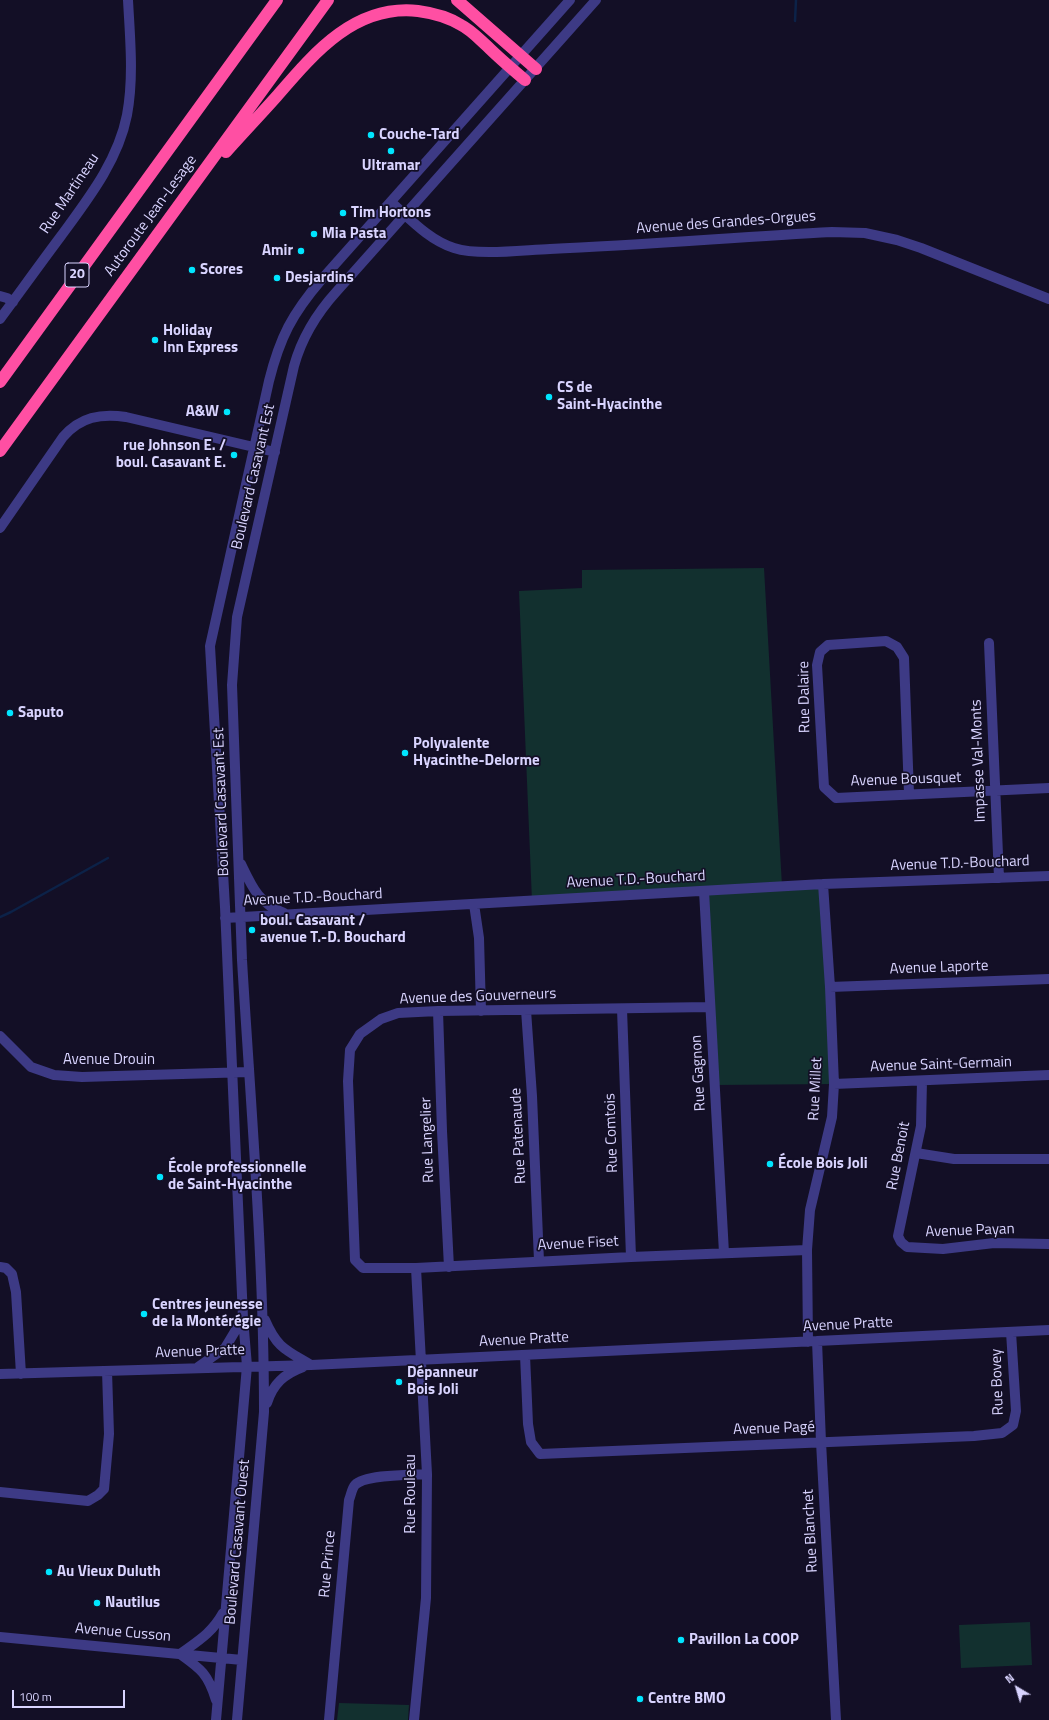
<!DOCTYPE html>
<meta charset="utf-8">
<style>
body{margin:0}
#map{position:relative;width:1049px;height:1720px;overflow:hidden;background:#130f26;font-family:"Titillium Web",sans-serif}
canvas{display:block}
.north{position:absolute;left:997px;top:1668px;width:40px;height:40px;-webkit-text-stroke:3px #130f26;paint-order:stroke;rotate:322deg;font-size:11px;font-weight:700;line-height:16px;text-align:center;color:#d9d4ff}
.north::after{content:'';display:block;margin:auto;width:14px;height:18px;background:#d9d4ff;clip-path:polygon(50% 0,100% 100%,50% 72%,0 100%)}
.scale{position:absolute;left:12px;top:1690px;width:113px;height:18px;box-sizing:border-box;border:2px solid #d9d4ff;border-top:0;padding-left:5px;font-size:12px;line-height:14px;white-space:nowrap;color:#d9d4ff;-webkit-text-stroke:3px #130f26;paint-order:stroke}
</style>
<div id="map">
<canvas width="1049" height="1720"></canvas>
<div class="north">N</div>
<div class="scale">100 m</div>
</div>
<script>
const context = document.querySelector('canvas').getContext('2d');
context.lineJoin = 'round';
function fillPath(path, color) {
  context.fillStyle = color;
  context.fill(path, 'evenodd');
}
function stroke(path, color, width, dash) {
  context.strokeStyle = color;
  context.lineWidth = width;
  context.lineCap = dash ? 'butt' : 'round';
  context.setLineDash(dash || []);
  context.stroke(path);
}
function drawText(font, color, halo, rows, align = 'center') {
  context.font = font + ' "Titillium Web",sans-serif';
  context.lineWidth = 3.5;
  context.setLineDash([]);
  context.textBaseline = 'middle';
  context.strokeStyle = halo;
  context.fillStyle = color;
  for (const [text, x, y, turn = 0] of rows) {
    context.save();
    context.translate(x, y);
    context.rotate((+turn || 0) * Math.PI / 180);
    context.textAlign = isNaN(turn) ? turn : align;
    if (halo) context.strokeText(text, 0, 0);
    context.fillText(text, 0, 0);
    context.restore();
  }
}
const green = new Path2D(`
 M764,568L782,886L823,884L834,1084L715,1085L704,891L532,901L519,591L582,588V570Z
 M1030,1622L1032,1665L961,1668L959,1625Z
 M339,1703L409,1705L408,1720H337Z`);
const stream = new Path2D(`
 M795,21L796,0
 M0,917L11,912L108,858`);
const minor = new Path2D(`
 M391,202C410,219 429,240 454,248C479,256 523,250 550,249C644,245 738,237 832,232L865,233L897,240L921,248L1049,299
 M0,296L7,298L13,302
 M0,319C20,292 40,264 61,236C88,199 118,161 127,115C134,77 130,38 128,0
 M0,528L63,437C80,417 101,413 126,417L275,452
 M989,643L999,878
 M909,794L904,658L897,647L886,641L828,645L820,652L817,665L824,787L836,798L1049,788
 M241,864C252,887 259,904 284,913
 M704,891L724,1253
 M474,904L479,938L481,1011
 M225,918L823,884L1049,876
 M830,987L1049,979
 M710,1007L438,1011L398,1013L381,1019L360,1034L350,1050L348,1081L355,1260L363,1268H416L631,1257L807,1250
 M622,1009L631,1257
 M526,1010L532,1096L539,1261
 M438,1011L442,1131L449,1267
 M0,1036L31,1067L54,1075L82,1077L249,1072
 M922,1081L921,1126L898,1236L901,1242L907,1247L943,1249L994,1243L1049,1244
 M834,1084L1049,1075
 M916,1153L954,1159H1049
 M0,1267L6,1268L12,1274L16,1292L21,1374
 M265,1320C277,1348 286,1350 311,1365
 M817,1341L821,1442L836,1720
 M808,1342L807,1250L810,1210L832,1117L834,1084L830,987L823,884
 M525,1355L528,1424L531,1442L540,1454L974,1436L1002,1433L1013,1425L1016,1411L1011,1332
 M198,1367L225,1348L243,1318
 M0,1374L311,1365L1049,1330
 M267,1403C273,1384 284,1374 303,1367
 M0,1492L88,1501L98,1495L104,1489L109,1434L107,1371
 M0,1637L242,1660
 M180,1654C201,1669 208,1674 216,1700
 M180,1654C198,1641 212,1633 223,1613
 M216,1720L247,1366L243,1318L225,907L210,646L269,381C280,337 292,314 322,279L570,0
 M237,1720L264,1412C264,1261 251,1110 242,960L232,685L237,617L294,366C302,337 317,313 337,291L596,0
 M329,1720L349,1500C351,1495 352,1488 355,1485C365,1474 412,1475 427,1474
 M414,1720L426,1598L427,1474L416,1268`);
const highway = new Path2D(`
 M457,0L536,69
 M226,152C243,133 260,115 277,96C314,53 355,4 418,11C433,13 448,17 461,25C471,30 479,39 487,46C499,58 512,69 525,80
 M0,382L277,0
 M0,451L328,0`);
const markers = [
 [371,135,4,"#00e5ff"],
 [391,151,4,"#00e5ff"],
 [343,213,4,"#00e5ff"],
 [314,234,4,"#00e5ff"],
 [301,251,4,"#00e5ff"],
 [192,270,4,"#00e5ff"],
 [277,278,4,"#00e5ff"],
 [155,340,4,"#00e5ff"],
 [549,397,4,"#00e5ff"],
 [227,412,4,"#00e5ff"],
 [234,455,4,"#00e5ff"],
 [10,713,4,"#00e5ff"],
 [405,753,4,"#00e5ff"],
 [252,930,4,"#00e5ff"],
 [770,1164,4,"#00e5ff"],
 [160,1177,4,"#00e5ff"],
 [144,1314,4,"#00e5ff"],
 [399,1382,4,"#00e5ff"],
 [49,1572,4,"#00e5ff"],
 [97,1603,4,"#00e5ff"],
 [681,1640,4,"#00e5ff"],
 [640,1699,4,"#00e5ff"]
];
const shields = [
 [77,275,24]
];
const shieldNames = [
 ["20",77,275]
];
const poiNames = [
 ["Couche-Tard",379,135],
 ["Ultramar",391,166,"center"],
 ["Tim Hortons",351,213],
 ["Mia Pasta",322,234],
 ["Amir",293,251,"right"],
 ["Scores",200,270],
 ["Desjardins",285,278],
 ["Holiday",163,331],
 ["Inn Express",163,348],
 ["CS de",557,388],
 ["Saint-Hyacinthe",557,405],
 ["A&W",219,412,"right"],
 ["rue Johnson E. /",226,446,"right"],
 ["boul. Casavant E.",226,463,"right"],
 ["Saputo",18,713],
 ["Polyvalente",413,744],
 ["Hyacinthe-Delorme",413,761],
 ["boul. Casavant /",260,921],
 ["avenue T.-D. Bouchard",260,938],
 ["École Bois Joli",778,1164],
 ["École professionnelle",168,1168],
 ["de Saint-Hyacinthe",168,1185],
 ["Centres jeunesse",152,1305],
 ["de la Montérégie",152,1322],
 ["Dépanneur",407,1373],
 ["Bois Joli",407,1390],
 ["Au Vieux Duluth",57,1572],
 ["Nautilus",105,1603],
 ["Pavillon La COOP",689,1640],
 ["Centre BMO",648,1699]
];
const streetNames = [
 ["Rue Martineau",70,194,-56],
 ["Autoroute Jean-Lesage",151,216,-54],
 ["Avenue des Grandes-Orgues",726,223,-4],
 ["Boulevard Casavant Est",254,477,-77],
 ["Rue Dalaire",805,697,-91],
 ["Impasse Val-Monts",979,761,-92],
 ["Avenue Bousquet",906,780,-2],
 ["Boulevard Casavant Est",222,802,-92],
 ["Avenue T.D.-Bouchard",960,864,-2],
 ["Avenue T.D.-Bouchard",636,880,-3],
 ["Avenue T.D.-Bouchard",313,898,-3],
 ["Avenue Laporte",939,968,-2],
 ["Avenue des Gouverneurs",478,997,-2],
 ["Avenue Drouin",109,1060],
 ["Avenue Saint-Germain",941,1065,-2],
 ["Rue Gagnon",699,1073,-93],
 ["Rue Millet",816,1089,-87],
 ["Rue Comtois",612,1133,-92],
 ["Rue Patenaude",519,1136,-93],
 ["Rue Langelier",428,1140,-92],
 ["Rue Benoit",899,1156,-79],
 ["Avenue Payan",970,1231,-2],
 ["Avenue Fiset",578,1244,-3],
 ["Avenue Pratte",848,1325,-3],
 ["Avenue Pratte",524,1340,-3],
 ["Avenue Pratte",200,1352,-2],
 ["Rue Bovey",998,1382,-92],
 ["Avenue Pagé",774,1429,-2],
 ["Rue Rouleau",411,1494,-90],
 ["Rue Blanchet",811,1531,-93],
 ["Boulevard Casavant Ouest",238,1542,-85],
 ["Rue Prince",328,1564,-85],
 ["Avenue Cusson",123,1633,5]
];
fillPath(green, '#12302f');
stroke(stream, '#0c2248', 2.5);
stroke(minor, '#3d3a85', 10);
stroke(highway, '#ff4fa3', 12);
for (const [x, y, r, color] of markers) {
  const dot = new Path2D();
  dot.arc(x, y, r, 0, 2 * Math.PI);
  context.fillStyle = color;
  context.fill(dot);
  stroke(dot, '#130f26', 1.5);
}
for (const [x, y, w] of shields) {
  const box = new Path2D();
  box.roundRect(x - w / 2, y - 12, w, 24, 3);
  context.fillStyle = '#130f26';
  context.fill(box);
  stroke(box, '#d9d4ff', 1);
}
drawText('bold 14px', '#d9d4ff', null, shieldNames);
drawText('bold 15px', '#d9d4ff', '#130f26', poiNames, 'left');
drawText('15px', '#d9d4ff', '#130f26', streetNames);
</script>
